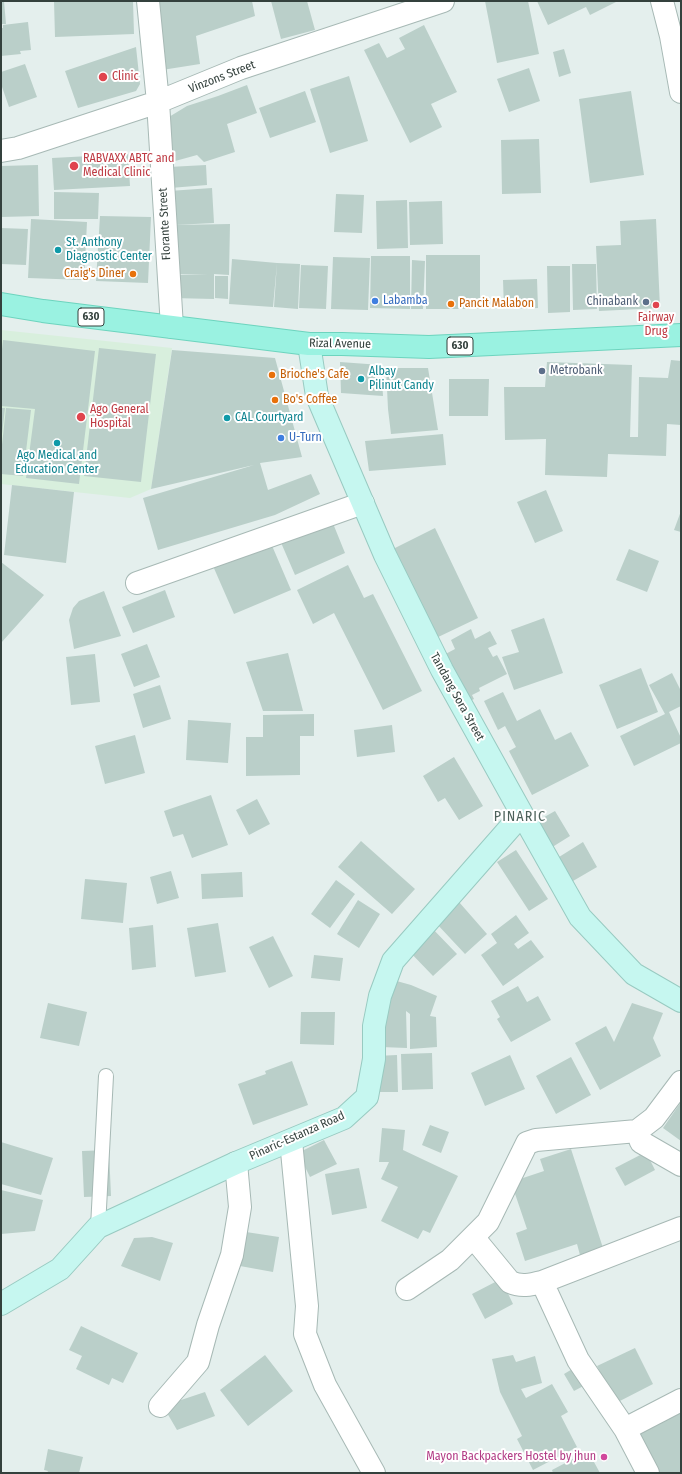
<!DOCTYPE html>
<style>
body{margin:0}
#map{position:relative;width:682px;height:1474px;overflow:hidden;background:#e4efed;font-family:"Fira Sans Condensed",sans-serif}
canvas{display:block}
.frame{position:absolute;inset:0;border:2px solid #34413d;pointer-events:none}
</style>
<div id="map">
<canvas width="682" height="1474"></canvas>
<div class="frame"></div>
</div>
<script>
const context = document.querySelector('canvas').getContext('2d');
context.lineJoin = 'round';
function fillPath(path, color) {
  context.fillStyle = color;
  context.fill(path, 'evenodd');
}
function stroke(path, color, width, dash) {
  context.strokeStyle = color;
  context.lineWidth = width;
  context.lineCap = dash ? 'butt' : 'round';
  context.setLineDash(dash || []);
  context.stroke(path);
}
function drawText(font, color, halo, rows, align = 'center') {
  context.font = font + ' "Fira Sans Condensed",sans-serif';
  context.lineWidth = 4;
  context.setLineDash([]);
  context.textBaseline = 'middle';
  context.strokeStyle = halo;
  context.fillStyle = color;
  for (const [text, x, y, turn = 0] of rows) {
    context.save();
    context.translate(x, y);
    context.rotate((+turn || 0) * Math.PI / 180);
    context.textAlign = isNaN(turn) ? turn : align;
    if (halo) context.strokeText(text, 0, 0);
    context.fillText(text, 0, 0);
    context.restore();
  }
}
const medical = new Path2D(`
 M1,330L172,348L151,489L130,498L1,484Z`);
const building = new Path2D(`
 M1,1H4L6,24H1Z
 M54,1H133L134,34L55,37Z
 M152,1H252L255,16L196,36L200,64L162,70Z
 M271,1H307L315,30L281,39Z
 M485,1H528L539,54L497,63Z
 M537,1H618L590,15L586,7L548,25Z
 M28,22L31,50L20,51L21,54L1,56V28H3V25Z
 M424,25L457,92L431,104L442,127L410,143L364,50L379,43L387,58L405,49L399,38Z
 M136,47L140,84L136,91L78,108L65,71Z
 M564,49L571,73L559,77L553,52Z
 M25,64L37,97L9,107L1,84V72Z
 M529,68L540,101L509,112L497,79Z
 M349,76L368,141L330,153L310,89Z
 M247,85L257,113L227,124L235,152L204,162L197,155L168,163L164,120L187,106L218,96Z
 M305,91L316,122L270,138L259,108Z
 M631,91L644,175L590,183L579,99Z
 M539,139L541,193L502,194L501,140Z
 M128,154L130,186L54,190L52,158Z
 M38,165L39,216L1,217V166Z
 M206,165L207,185L170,188L169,167Z
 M212,188L214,223L174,225L230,224L229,275L214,274V299L172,298V275L208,274H173L169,191Z
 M54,192L99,193L98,219H54Z
 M336,194L364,195L362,233L334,232Z
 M407,200L408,248L377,249L376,201Z
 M442,201L443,244L410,245L409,202Z
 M100,216L151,217L148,283L96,281Z
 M31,219L87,222L84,280L28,278Z
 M656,219L660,308L599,311L596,246L621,245L620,221Z
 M1,228L28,229L26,265L1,264Z
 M426,255H480V309H426Z
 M371,256H410V309L370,308Z
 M333,257L370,258L368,310L331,309Z
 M232,259L277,263L273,307L229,304Z
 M412,260L425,261L423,309H411Z
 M277,263L300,264L298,309L274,307Z
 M572,264H596L597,309L573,310Z
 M301,265L328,266L326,309L299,308Z
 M547,266H570V312L548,313Z
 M215,276H228V299L215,298Z
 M537,279L538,308L504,309L503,280Z
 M3,340L95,351L79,484L26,478L35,409L1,406V358Z
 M99,348L156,354L141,482L84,476Z
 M172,350L275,358L302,457L260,463L268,490L311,474L320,494L275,515L158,550L143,498L254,465L151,489Z
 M671,360L681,361V425L667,424L666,456L608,454L607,477L545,475L546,439L505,440L504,387H545L547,362L632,365L630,437H638L639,377L668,378Z
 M340,362L381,365L383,396L341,393Z
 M386,368H428L438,430L391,434L388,409Z
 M449,379H489L488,416H449Z
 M1,408H5L2,434L1,433Z
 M6,408L31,410L23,476L1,474V454Z
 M443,434L446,465L369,471L365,441Z
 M12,485L74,492L66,563L4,555Z
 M546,490L563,531L535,543L517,502Z
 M681,511V532L674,530Z
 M330,516L345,553L295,575L279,538Z
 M435,528L478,618L434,639L391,550Z
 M270,541L291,590L234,614L213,566Z
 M629,549L659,561L647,592L616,580Z
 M1,562L44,595L1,643Z
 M348,565L364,598L373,594L422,691L383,710L334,613L313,624L297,590Z
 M165,590L175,617L133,633L122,607Z
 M104,591L121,636L74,649L69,620L73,608L79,601Z
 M544,618L563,673L514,690L502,657L519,652L511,630Z
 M471,629L475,639L490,631L497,644L488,648L493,657L497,655L507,674L479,688L480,691L472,695L474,699L462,705L438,658L455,649L451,640Z
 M147,644L160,677L134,687L121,654Z
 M288,653L303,711H263L246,662Z
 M95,654L100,702L71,705L66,657Z
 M641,668L658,712L617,729L599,685Z
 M672,673L681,691V706L669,712L681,738V743L634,766L620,736L665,714L649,685Z
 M160,685L171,719L143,728L133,694Z
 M503,692L517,721L540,709L555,740L571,732L589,766L532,795L509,751L516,747L505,726L498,730L484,701Z
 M314,714V736H300V775L246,776V737H263V715Z
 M188,720L231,723L228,763L186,760Z
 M392,725L395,752L357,757L354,730Z
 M135,735L145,773L105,784L95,746Z
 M454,757L483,806L459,820L445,798L438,802L423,776Z
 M211,795L228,845L192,858L183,834L173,837L164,811Z
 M257,799L270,824L249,835L236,810Z
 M555,811L570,836L546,851L530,825Z
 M361,841L415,889L392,914L338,867Z
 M583,842L597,867L573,881L559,857Z
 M516,850L548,899L529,911L497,862Z
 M171,871L179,898L157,904L150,877Z
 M242,872L243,897L202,899L201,874Z
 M85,879L127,883L123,923L81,919Z
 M336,880L355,894L330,928L311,914Z
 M358,900L380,914L359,948L337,934Z
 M459,902L487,934L465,954L436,923Z
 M516,915L529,933L514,944L518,949L531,940L544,957L503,986L481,955L497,943L491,934Z
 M218,923L226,972L195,977L187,928Z
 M153,925L156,967L132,970L129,928Z
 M430,926L457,954L433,976L406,948Z
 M273,936L293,976L269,988L249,947Z
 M314,955L343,958L340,981L311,978Z
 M393,980L411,985L437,996L430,1016L436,1017L437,1047L410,1049V1014L406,1011L407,1048L381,1047Z
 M518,986L527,1002L538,996L551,1020L511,1042L497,1019L500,1017L491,1001Z
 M48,1003L87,1012L79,1046L40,1038Z
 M632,1003L663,1013L653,1038L661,1056L600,1090L575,1043L606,1026L614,1042Z
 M301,1012H335L334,1045L300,1044Z
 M432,1053L433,1089L402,1090L401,1054Z
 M397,1055L398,1092H377L376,1056Z
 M510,1055L525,1089L485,1106L471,1073Z
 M571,1057L591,1095L556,1114L536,1076Z
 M292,1061L308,1105L253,1125L238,1084L266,1074L265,1071Z
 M681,1102V1141L663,1128Z
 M430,1125L449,1132L441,1153L422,1145Z
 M382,1128L405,1130L403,1150L458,1176L430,1233L423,1230L418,1239L381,1221L398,1187L381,1179L389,1162H379Z
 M324,1140L337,1164L310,1177L298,1153Z
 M1,1142L53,1158L41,1195L1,1184Z
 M571,1149L603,1248L580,1255L577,1244L525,1261L516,1233L527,1229L511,1182L544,1171L540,1159Z
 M109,1150L111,1196L84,1197L82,1151Z
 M646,1152L655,1170L625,1186L615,1168Z
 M359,1168L367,1208L332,1215L325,1174Z
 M1,1190L43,1200L35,1231L1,1234Z
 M246,1232L279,1237L273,1272L240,1266Z
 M152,1237L173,1243L160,1281L121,1266L134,1238Z
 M501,1279L513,1304L485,1319L472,1294Z
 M81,1326L138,1353L123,1383L112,1378L109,1385L76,1369L82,1356L69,1350Z
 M635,1348L653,1384L616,1403L597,1366Z
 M265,1355L293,1391L248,1426L220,1390Z
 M513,1355L516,1362L535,1356L542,1383L521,1389L526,1398L552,1384L568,1412L561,1416L577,1447L533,1470L517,1439L522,1436L500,1392L492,1359Z
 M579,1365L589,1383L574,1391L564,1374Z
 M205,1392L215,1416L177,1430L163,1406Z
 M681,1412V1473H654L635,1435Z
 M48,1449L83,1457L79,1473H47L48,1471L44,1470Z
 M588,1451L600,1473H553L552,1470Z`);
const lane = new Path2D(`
 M98,1227L106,1076`);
const street = new Path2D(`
 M148,1L158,102L172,327
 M662,1L671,36L681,92
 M1,151L18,148L158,102L241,68L443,1
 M137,583L363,503
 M637,1131L641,1142L681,1165
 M291,1141L307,1306L305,1334L325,1385L374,1473
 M473,1237L510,1282C521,1287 530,1285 542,1282L681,1228
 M542,1282L578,1360L625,1429
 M407,1289L450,1260L488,1222L527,1143L536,1140L637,1131L654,1118L681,1082
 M160,1406L198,1362L208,1325L232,1255L240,1207L236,1163
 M648,1473L625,1429L681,1400`);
const secondary = new Path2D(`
 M309,344L317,396L385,555L442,670L522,814L580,917L634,974L681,1001
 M1,1304L60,1269L98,1227L236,1163L344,1118L367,1097L374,1059V1026L380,996L393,961L522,814`);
const primary = new Path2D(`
 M1,304L43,311L309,344H342L429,347L681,335`);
const markers = [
 [103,77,5,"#e0444e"],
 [74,166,5,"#e0444e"],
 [58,250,4,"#0f9aa8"],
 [133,274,4,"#e8710a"],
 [375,301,4,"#3f7fe0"],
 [646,302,4,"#5c6f8a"],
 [451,304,4,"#e8710a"],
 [656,305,4,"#e0444e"],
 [542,371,4,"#5c6f8a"],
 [272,375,4,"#e8710a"],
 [361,379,4,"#0f9aa8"],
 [275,400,4,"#e8710a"],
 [81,417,5,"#e0444e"],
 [227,418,4,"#0f9aa8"],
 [281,438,4,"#3f7fe0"],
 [57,443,4,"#0f9aa8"],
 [604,1457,4,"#d1479c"]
];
const shields = [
 [91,317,26],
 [460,346,26]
];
const shieldNames = [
 ["630",91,317],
 ["630",460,346]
];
const healthNames = [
 ["Clinic",112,77],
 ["RABVAXX ABTC and",83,159],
 ["Medical Clinic",83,173],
 ["Fairway",656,318,"center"],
 ["Drug",656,332,"center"],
 ["Ago General",90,410],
 ["Hospital",90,424]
];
const streetNames = [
 ["Vinzons Street",222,77,-21],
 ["Florante Street",165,224,-93],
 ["Rizal Avenue",340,344,1],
 ["Tandang Sora Street",457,697,61],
 ["Pinaric-Estanza Road",297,1136,-24]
];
const cultureNames = [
 ["St. Anthony",66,243],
 ["Diagnostic Center",66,257],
 ["Albay",369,372],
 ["Pilinut Candy",369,386],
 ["CAL Courtyard",235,418],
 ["Ago Medical and",57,456,"center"],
 ["Education Center",57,470,"center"]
];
const foodNames = [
 ["Craig's Diner",125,274,"right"],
 ["Pancit Malabon",459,304],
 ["Brioche's Cafe",280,375],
 ["Bo's Coffee",283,400]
];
const shopNames = [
 ["Labamba",383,301],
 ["U-Turn",289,438]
];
const serviceNames = [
 ["Chinabank",638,302],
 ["Metrobank",550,371,"left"]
];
const hotelNames = [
 ["Mayon Backpackers Hostel by jhun",596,1457]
];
const quarterNames = [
 ["PINARIC",520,817]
];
fillPath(medical, '#d8efdd');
fillPath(building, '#bacfc9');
stroke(lane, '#a7b9b5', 16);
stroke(street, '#a7b9b5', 24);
stroke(secondary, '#98cac1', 24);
stroke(primary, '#6dd4be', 24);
stroke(lane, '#fff', 14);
stroke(street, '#fff', 22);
stroke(secondary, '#c6f7f0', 22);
stroke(primary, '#9af2e1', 22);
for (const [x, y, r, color] of markers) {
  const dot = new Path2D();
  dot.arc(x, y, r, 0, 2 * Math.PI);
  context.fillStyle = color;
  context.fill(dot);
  stroke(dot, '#fff', 1.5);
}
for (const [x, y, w] of shields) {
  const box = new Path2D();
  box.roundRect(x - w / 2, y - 9, w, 18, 3);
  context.fillStyle = '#fff';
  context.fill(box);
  stroke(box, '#34413d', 1);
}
drawText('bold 11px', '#34413d', null, shieldNames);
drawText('12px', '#be3a42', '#fff', healthNames, 'left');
drawText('12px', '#34413d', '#fff', streetNames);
drawText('12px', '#0d838f', '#fff', cultureNames, 'left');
drawText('12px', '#c56008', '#fff', foodNames, 'left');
drawText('12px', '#366cbe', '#fff', shopNames, 'left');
drawText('12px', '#4e5e75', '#fff', serviceNames, 'right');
drawText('12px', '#b23c85', '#fff', hotelNames, 'right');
context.letterSpacing = '1px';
drawText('14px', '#4d625b', '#fff', quarterNames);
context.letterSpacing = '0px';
</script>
